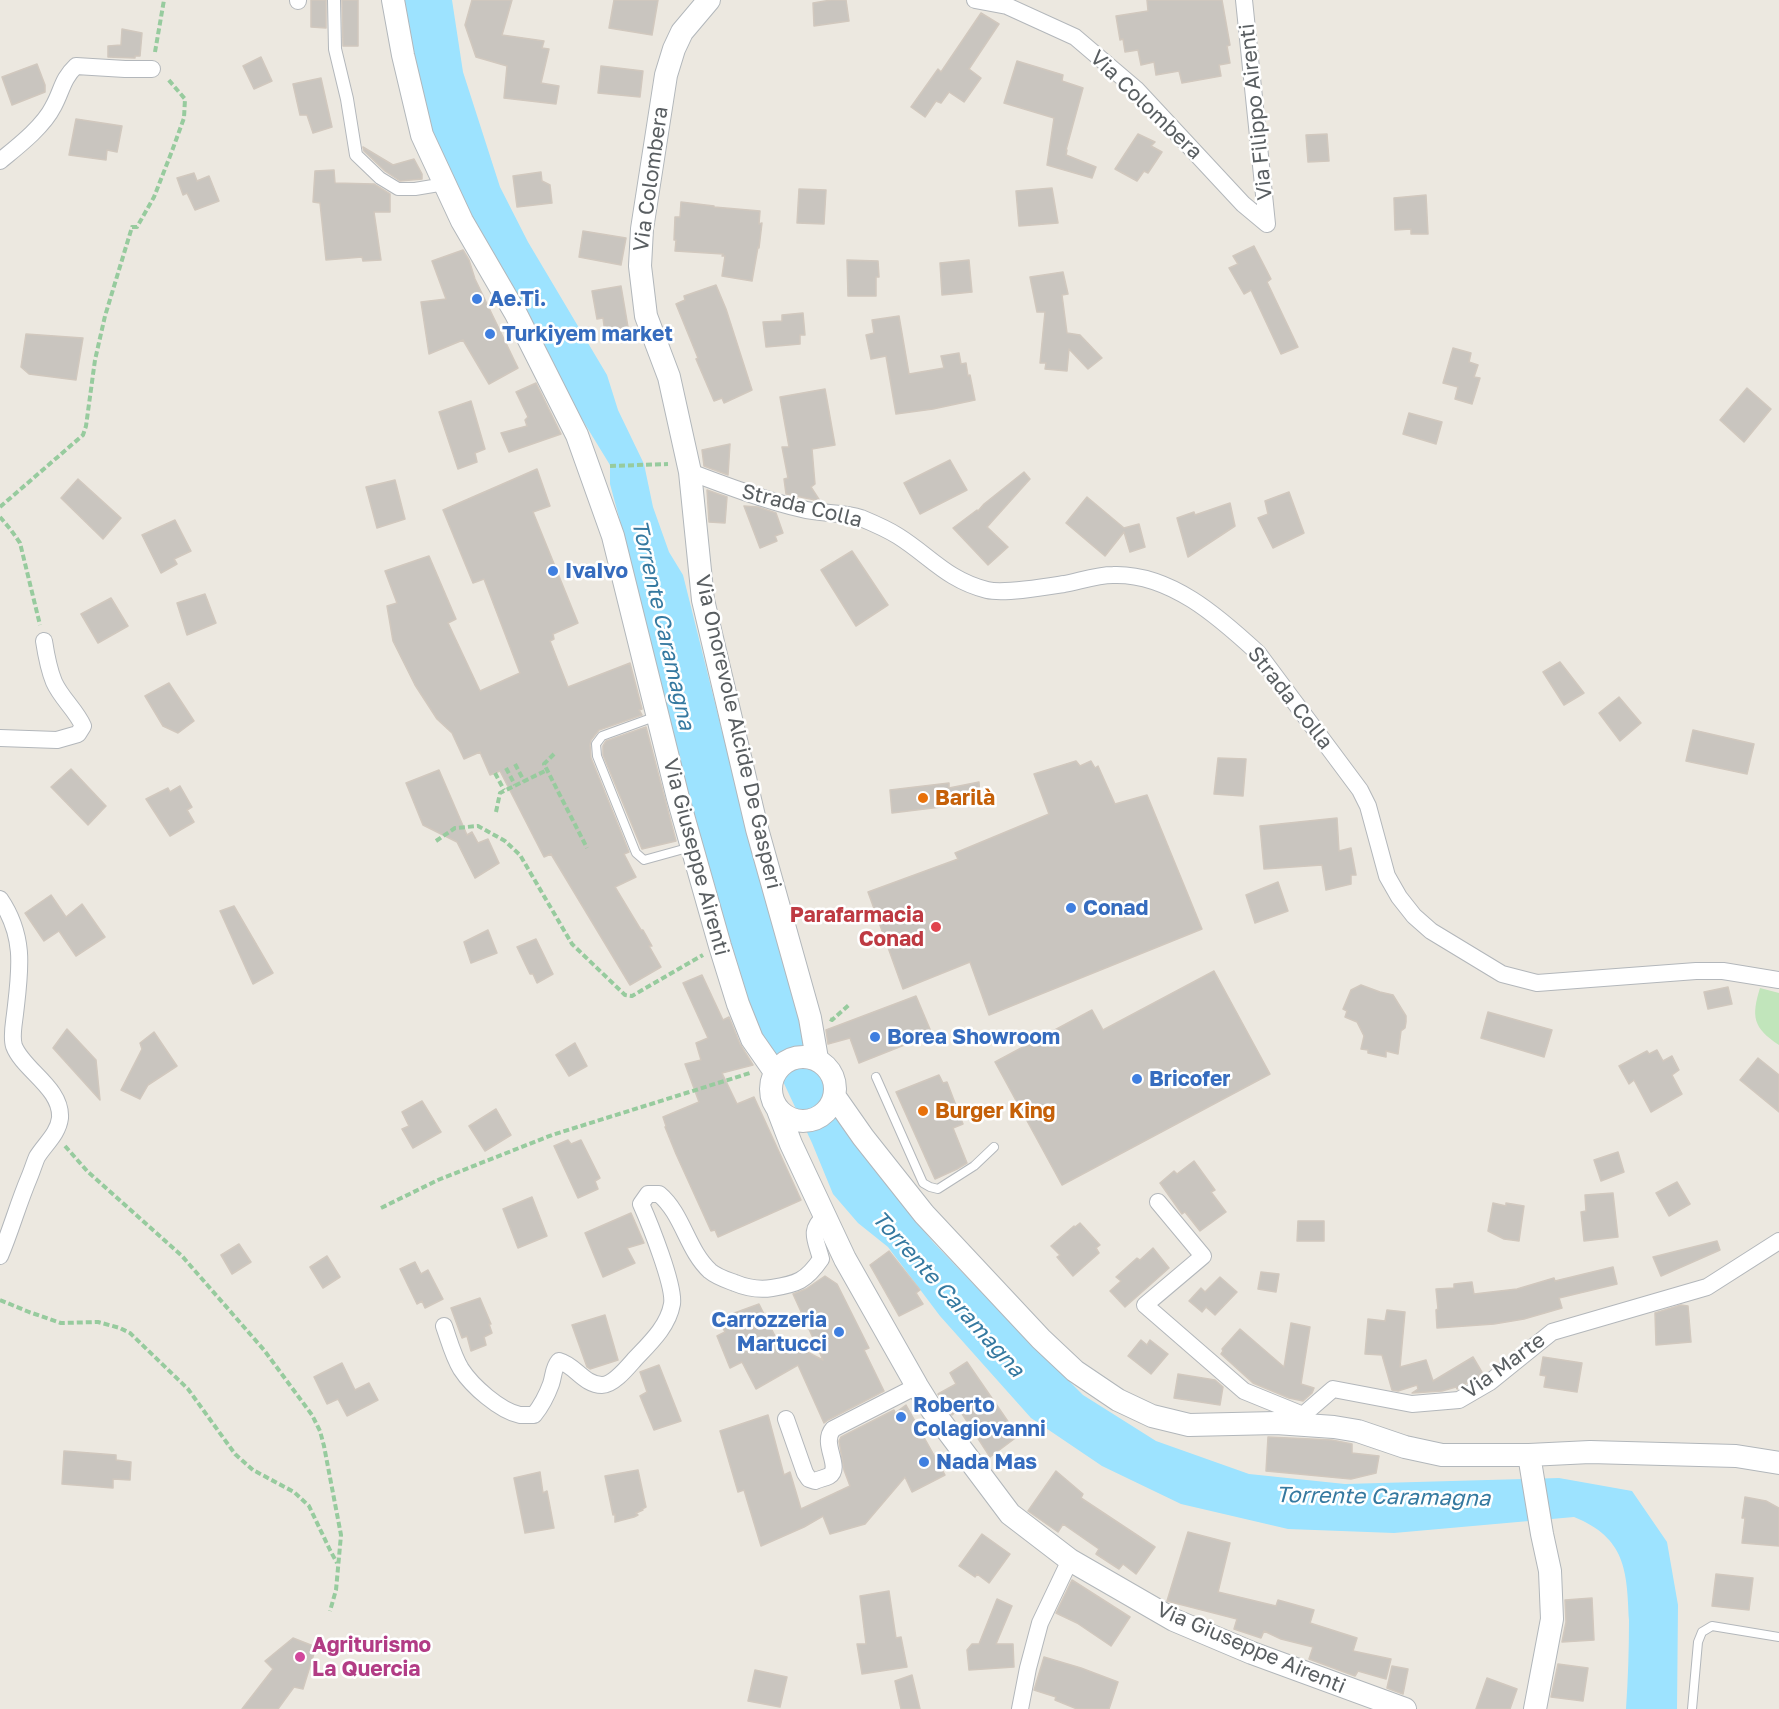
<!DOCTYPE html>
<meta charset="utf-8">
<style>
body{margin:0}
canvas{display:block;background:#ece8e0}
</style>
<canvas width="1779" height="1709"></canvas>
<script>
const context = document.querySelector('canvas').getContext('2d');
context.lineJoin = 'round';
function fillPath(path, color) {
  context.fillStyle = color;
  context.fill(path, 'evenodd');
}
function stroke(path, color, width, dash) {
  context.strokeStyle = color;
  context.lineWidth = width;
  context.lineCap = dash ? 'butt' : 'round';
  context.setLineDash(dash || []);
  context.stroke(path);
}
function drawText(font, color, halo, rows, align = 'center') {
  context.font = font + ' "Golos Text",sans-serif';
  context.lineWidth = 5;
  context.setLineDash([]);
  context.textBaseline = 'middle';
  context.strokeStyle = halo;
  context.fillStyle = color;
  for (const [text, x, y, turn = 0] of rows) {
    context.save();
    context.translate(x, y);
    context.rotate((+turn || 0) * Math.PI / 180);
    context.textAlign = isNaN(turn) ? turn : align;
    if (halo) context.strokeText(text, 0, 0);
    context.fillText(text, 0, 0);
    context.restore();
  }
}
const green = new Path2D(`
 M1760,988L1779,993V1045C1753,1028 1751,1017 1760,988Z`);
const water = new Path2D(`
 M401,0H452L463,72L500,187L528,242L607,375L618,410L644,464L653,507L669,552L683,575L755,863L801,1026L844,1130L933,1242L1007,1319L1083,1395L1156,1441L1249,1474L1345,1484L1559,1478L1632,1491L1667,1542L1678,1605L1677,1709H1626C1628,1679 1629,1650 1629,1620C1627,1571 1626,1538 1574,1517L1394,1533L1288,1529L1181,1504L1102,1466L1031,1418L940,1316L888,1247L858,1223L833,1194L812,1143L764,1041L737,980L706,871L627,547L610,484V465L580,416L458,195L430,129Z`);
const building = new Path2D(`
 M311,0H326V28L311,27Z
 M342,0H358V46H343Z
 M472,0H512L502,35L544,41L542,48L549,49L541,83L559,86L556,104L504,98L507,66L476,57L465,25Z
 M614,0H658L652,35L609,28Z
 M831,0H846L849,21L814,26L813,3Z
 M1147,0H1222L1230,45L1227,46L1230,63L1219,65L1221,76L1182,83L1179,71L1156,75L1154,62L1141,65L1138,50L1125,52L1123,39L1120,40L1116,16L1148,11Z
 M981,13L999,24L969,69L981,78L964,102L949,92L941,103L936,101L925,117L911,107L938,69L941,72Z
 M122,29L142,33L140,56H135V58L108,57V46L121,45Z
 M261,57L272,81L254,89L243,66Z
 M1017,61L1063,75L1062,81L1083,88L1066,150H1067L1066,155L1096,167L1092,178L1047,165L1054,118L1004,103Z
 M37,64L45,85V92L12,105L2,77Z
 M601,66L643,71L640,97L598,93Z
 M321,78L332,127L313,133L307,115H300L293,84Z
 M76,119L122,126L117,152L107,150L106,160L69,155Z
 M1138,134L1155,142L1151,146L1162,152L1148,173L1144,171L1137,181L1115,169Z
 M1327,134L1329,161L1308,162L1306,135Z
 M363,147L393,165L414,159L422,174V179L400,181L385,171L364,151Z
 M334,170L335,183L374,184L390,194V212H374L381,260L363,261L362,257L326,260L320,203L313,202L315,171Z
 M541,172L542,181L550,185L552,203L517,207L513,176Z
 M194,173L197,181L209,176L219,201L195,210L187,193L183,195L177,178Z
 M1052,188L1058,223L1019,226L1016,191Z
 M799,189L826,190L824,224L797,223Z
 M1426,195L1428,234H1411V229L1395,230L1394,198Z
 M681,202L714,206V207L760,211L759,224L762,223L759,248L758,247L752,281L722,276L725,256H722L723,254L675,251L676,240H674L675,217H680Z
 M583,231L626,238L621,265L579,257Z
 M1254,246L1271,279L1267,282L1298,347L1281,354L1251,290L1244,294L1229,268L1238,264L1233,256Z
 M463,250L469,260L475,279L518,368L489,384L463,340L429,354L421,302L446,299L432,261Z
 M847,260L878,261L879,277H876V296H848Z
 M969,260L972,292L942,295L940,263Z
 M1063,272L1068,294L1062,295L1067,333L1080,335L1102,358L1088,369L1069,349L1067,371L1045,369L1046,363H1040L1045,312H1037L1030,277Z
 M716,285L726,309L752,390L724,403L722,398L714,401L696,359L698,358L676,304L685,300L684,296Z
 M621,286L630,339L609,343L608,332L605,333L603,318L597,319L592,291Z
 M803,313L805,335H800V344L766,347L763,322L782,321V315Z
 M899,316L909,374L944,368L941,356L959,353L961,364L966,363L968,376L970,375L975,400L933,409L896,414L886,356L871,359L866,335L874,333L872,320Z
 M26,334L83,338L76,380L29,374L21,367Z
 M1453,348L1471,353L1469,362L1478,365L1474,377L1480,378L1472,404L1455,399L1458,387L1443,383Z
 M536,383L561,434L509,452L501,433L527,426L525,420L528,417L516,392Z
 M1747,388L1771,409L1744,442L1720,420Z
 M825,389L835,445L812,449L815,484L811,487L820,501L786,494L784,479L788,478L782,447H789L780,397Z
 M471,401L485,449L475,453L477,462L458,469L439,412Z
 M1409,413L1442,422L1436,444L1403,434Z
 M730,444L728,475L704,466L702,450Z
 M950,460L967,490L920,514L904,483Z
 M537,469L550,506L533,512L578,623L553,634L554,639L550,641L568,687L630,663L642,709L639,710L642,715L599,730L591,740L590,745L591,758L629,852L624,854L636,877L615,887L641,930H643L652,946H649L661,967L630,985L551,854L544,857L500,771L490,775L480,752L464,759L452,733L437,719L415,685L393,641L387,606L397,603L385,571L429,556L456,619L448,623L480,691L520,673L484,579L473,583L443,510Z
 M1024,472L1030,479L987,527L1008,547L988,565L953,528L977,510L978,511L984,504Z
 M78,479L121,518L103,539L61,498Z
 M395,480L405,519L377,528L366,487Z
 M707,490L727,497L725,523L709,522Z
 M1289,492L1304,533L1273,548L1258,518L1268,514L1265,501Z
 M1087,497L1124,528L1139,524L1145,547L1130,552L1124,532L1105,556L1066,523Z
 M1230,503L1235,526L1188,557L1177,518L1194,512L1195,515Z
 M744,506L758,507L776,513L783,533L775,536L777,541L760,548Z
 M175,520L191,551L174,559L177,564L161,573L142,535Z
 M852,551L888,605L856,626L821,570Z
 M205,594L216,623L187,635L177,603Z
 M111,598L128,626L98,643L81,614Z
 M1560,662L1584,693L1564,705L1543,672Z
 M169,683L194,721L178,733L163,726L145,696Z
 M1619,697L1641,723L1620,741L1599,713Z
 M646,727L676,841L642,849L603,755V746L606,741Z
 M1693,730L1754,744L1747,774L1686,761Z
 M1218,758L1246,759L1243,796L1214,794Z
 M1076,761L1080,766L1091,761L1095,768L1098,766L1115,804L1147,795L1202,929L989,1015L970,962L903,989L868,892L958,859L955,853L1049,814L1034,774Z
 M71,769L106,806L88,825L51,787Z
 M439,770L467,835L472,832L478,843L488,839L499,863L475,878L457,842L423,825L406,783Z
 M979,782L980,798L951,803V805L941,807L892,813L890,790L949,783V788Z
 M180,786L192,807L187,810L194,822L170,836L146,799L168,788L170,792Z
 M1337,818L1339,851L1351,848L1356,875H1351V884L1326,890L1322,865L1264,869L1260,826Z
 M1278,882L1288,911L1255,923L1246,895Z
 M51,895L66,917L82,904L105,937L76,956L59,931L44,941L25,913Z
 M234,906L273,973L253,984L220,911Z
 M488,930L497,953L471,963L464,942Z
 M536,939L553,974L537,983L533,974H530L517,947Z
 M1214,971L1270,1074L1062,1185L995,1062L1092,1010L1103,1030Z
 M702,975L723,1020L729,1017L740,1044L753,1065L722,1073L737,1104L754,1097L801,1200L718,1237L715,1230L711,1231L676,1154L665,1127L666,1126L663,1117L699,1102L685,1064L701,1060L696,1043L708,1038L683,983Z
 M1361,985L1380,992L1393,995L1406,1016V1022L1405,1028L1401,1031L1398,1054L1386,1051V1057L1368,1053V1050L1361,1049L1364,1036L1357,1022L1345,1017L1347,1011L1343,1009L1351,990Z
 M1728,987L1732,1004L1708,1009L1704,992Z
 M916,996L932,1034L859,1063L850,1038L828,1044L826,1030Z
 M1488,1012L1552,1030L1544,1057L1481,1038Z
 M67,1029L96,1060L100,1100L53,1048Z
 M154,1032L177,1066L148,1085L140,1099L121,1090L142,1049L140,1043Z
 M575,1043L587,1066L569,1076L556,1055Z
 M1657,1050L1663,1061L1672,1056L1679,1070L1672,1075L1682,1094L1651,1112L1634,1080L1629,1084L1619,1066L1647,1051L1649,1054Z
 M1758,1058L1779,1075V1112L1740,1080Z
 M939,1075L943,1083L947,1082L963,1124L953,1128L967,1163L957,1169L935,1179L896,1092Z
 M422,1101L441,1132L413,1148L402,1129L409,1126L402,1112Z
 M496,1109L511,1135L485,1151L469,1126Z
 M568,1140L571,1144L581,1140L600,1178L595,1181L598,1189L578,1198L554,1146Z
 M1618,1152L1624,1172L1601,1181L1594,1160Z
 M1194,1161L1215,1190L1211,1192L1226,1212L1200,1231L1185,1212L1182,1214L1160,1183L1174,1171L1177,1174Z
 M1677,1182L1690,1204L1669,1216L1656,1193Z
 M1613,1193L1618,1237L1584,1241L1581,1212L1586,1211L1585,1195Z
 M532,1197L547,1236L518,1248L503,1209Z
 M1493,1203L1506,1206V1203L1524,1206L1519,1241L1504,1239L1488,1231Z
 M631,1213L644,1243L627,1248L635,1263L603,1277L585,1233Z
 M1298,1221H1324V1241H1297Z
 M1080,1223L1100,1245L1096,1248L1099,1253L1073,1276L1057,1257L1060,1255L1051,1246L1074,1226L1075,1227Z
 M1717,1241L1720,1250L1661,1276L1653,1257Z
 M239,1244L251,1262L232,1274L221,1255Z
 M1153,1248L1169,1268L1125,1307L1110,1291L1121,1281L1116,1277L1137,1258L1140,1260Z
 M889,1251L920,1290L916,1293L923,1304L899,1316L870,1265Z
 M327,1256L340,1277L323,1288L310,1267Z
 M415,1262L421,1274L428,1270L443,1299L425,1308L422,1301L417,1304L400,1269Z
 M1613,1267L1617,1284L1559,1298L1562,1308L1524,1319L1494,1324L1437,1328L1436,1310L1438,1309L1436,1289L1454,1288V1284L1472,1282L1474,1294L1517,1289L1554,1278L1555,1281Z
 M1261,1272L1279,1274L1276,1292L1258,1289Z
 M825,1276L837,1284L869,1348L864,1350L884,1391L828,1420L824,1423L798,1365L756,1389L742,1362L730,1368L717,1336L725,1332L718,1319L759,1304L775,1336L823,1360L793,1294L806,1289Z
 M1220,1277L1237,1292L1215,1315L1206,1307L1202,1312L1189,1301L1201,1288L1205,1292Z
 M480,1298L491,1324H489L492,1333L484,1337L486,1345L471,1351L467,1336L462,1338L451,1308Z
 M1681,1305L1688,1306L1691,1342L1656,1345L1655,1313Z
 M1387,1310L1405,1312L1400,1367L1426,1360L1433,1381L1473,1357L1483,1374L1457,1389L1456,1387L1442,1391L1412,1393L1418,1389L1417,1385L1398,1391L1392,1390L1382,1355L1365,1354L1368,1319L1385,1321Z
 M605,1315L618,1360L590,1369L587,1367L572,1325Z
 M1291,1323L1310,1327L1301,1384L1314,1388L1312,1393L1303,1401L1289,1398L1253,1383L1221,1354L1223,1351L1222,1349L1240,1329L1284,1367Z
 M1141,1340L1147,1345L1150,1340L1168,1354L1151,1374L1128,1356Z
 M1543,1357L1582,1363L1577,1392L1544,1387L1546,1376L1540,1375Z
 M967,1362L1018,1436L990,1457L959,1409L952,1415L938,1394L956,1384L950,1373Z
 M342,1363L355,1390L369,1383L378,1400L347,1416L338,1399L327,1404L314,1377Z
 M659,1365L681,1421L654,1430L640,1396L647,1392L640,1372Z
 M1178,1374L1215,1380L1223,1387L1220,1405L1174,1398Z
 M906,1405L945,1475L912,1492L905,1477L865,1524L830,1534L823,1516L804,1527L761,1546L744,1490L738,1492L720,1431L768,1415L784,1475L790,1472L801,1509L850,1486L844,1470L839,1441L841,1437L894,1410L895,1413Z
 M1268,1437L1332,1440L1352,1444V1453L1379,1456L1376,1473L1351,1479L1266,1471Z
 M64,1451L116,1455V1460L131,1462L130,1480L113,1479V1488L62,1484Z
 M638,1470L646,1507L642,1509L643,1510L636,1513L638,1515L634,1517L615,1522V1514L613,1515L605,1476Z
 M1056,1471L1083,1494L1081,1498L1155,1547L1136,1574L1123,1564L1119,1569L1096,1554L1099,1549L1063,1524L1058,1532L1028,1511Z
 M540,1472L543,1493L547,1491L554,1528L525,1533L514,1478Z
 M1745,1497L1766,1501L1779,1508V1546L1742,1543L1745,1518H1742Z
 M1188,1532L1230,1543L1218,1592L1276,1606L1278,1600L1314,1610L1310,1623L1357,1638L1353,1651L1391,1659L1386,1679L1358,1671L1355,1676L1309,1659L1313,1647L1281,1639L1264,1631L1261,1638L1234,1629L1237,1619L1167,1601Z
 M982,1534L1010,1554L989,1583L977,1574L975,1577L959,1566Z
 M1716,1574L1753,1578L1749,1610L1712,1606Z
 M1072,1580L1130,1617L1111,1646L1077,1623L1056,1613Z
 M889,1591L896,1638L901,1637L907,1667L862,1674L857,1644H866L860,1596Z
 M1592,1598L1594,1640L1562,1642L1566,1622L1565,1600Z
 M997,1599L1012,1606L996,1644H1013L1014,1667L969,1670L967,1650L972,1644H979Z
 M293,1638L316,1647L303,1689L294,1687L278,1709H242L273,1669L265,1661Z
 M1044,1657L1081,1668L1118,1682L1109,1709H1077L1055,1700L1056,1697L1034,1690Z
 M1558,1664L1588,1668L1583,1701L1551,1697Z
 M1392,1666L1408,1669L1403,1694L1387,1688Z
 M755,1670L787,1677L780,1707L748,1701Z
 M912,1675L920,1709H901L895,1681Z
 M1487,1678L1517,1689L1510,1709H1476Z`);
const path = new Path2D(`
 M155,52L164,0
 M610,466L668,464
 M0,507L83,435L86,426L95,360L105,316L132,227H137L154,197L172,151L184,118L185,99L167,78
 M0,517L11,530L20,543L40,625
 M554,754L544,764L587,848
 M515,764L524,781
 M506,768L515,785
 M495,773L504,790
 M496,812L500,793L547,770
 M436,841L455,828L478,826L505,841L520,855L572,944L625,995L632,996L703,955
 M830,1019L832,1020L850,1004
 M65,1146L88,1172L182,1256L264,1350L312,1415L320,1431L324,1446L341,1535L336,1590L330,1611
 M381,1208L438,1180L552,1135L750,1073
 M0,1300L29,1312L61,1323L98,1322L120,1328L130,1333L188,1389L235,1454L253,1470L294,1492L309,1506L330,1550L337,1563`);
const service = new Path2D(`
 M657,716L602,736L596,744L597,756L636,853L644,860L691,847
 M876,1077L923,1183L930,1187L938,1189L974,1166L994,1147
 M1692,1709L1698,1642L1702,1632L1712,1626L1779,1637`);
const pedestrian = new Path2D(`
 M334,0L335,49L347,99L356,155L380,178L398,189H415L445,184`);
const minor = new Path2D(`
 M298,0V1
 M975,0L1007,6L1075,37L1136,89L1243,204L1267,224
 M1244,0L1267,224
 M0,161C17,147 43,127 53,107C62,91 62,79 76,66L125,69H152
 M690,472C727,486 764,500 802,509C821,514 843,512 861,518C873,523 887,529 898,536C930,556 947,580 987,590C1004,594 1045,587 1064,584C1080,581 1097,575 1113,575C1170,573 1219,617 1258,653L1360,790L1368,806L1387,876L1399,897L1414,916L1431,931L1502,974L1537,983L1696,971H1723L1779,980
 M0,738L57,740L78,734L83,726C76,710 61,698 54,682C49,670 46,654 44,641
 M0,899C26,937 20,971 15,1014C14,1023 11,1037 14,1046C23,1070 62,1088 60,1118C58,1134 45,1144 37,1157C34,1164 32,1171 29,1178C18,1204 11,1230 0,1256
 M1158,1202L1203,1256L1145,1305L1244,1391L1303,1415
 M444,1326C449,1340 453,1356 461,1369C472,1386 500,1411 520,1415C525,1415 530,1415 534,1415C542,1405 547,1395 551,1384C554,1375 553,1368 559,1361C575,1365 584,1385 602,1385C613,1385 627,1368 634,1360C649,1344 668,1327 672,1304C675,1286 649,1222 641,1204L648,1194H659C683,1214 687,1250 710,1271C717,1277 727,1280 735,1283C747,1288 759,1290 772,1288C797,1284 806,1281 821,1259C816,1239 808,1231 825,1216
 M786,1419L805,1473L809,1479L815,1481C819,1479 825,1478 829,1476C843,1467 820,1444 833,1429L917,1386
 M1303,1425V1415L1333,1389L1412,1404L1459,1400L1490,1382L1552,1332L1707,1287L1779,1241
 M1020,1709L1028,1668L1040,1623L1070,1560`);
const secondary = new Path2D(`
 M393,0L403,55L422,135L462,221L516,314L577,435L613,536L678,798L720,946L738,1004L752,1039L775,1072
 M709,0L682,32L674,49L666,75L642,229L640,266L646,316L669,377L690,472L703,600L757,829L810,1018L817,1059
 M771 1089a32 32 0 1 1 64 0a32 32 0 1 1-64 0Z
 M835,1097L863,1137L924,1214L1041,1339L1075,1371L1118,1400L1152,1416L1189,1425L1276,1423L1334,1427L1358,1431L1405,1447L1442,1455H1529L1590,1452L1736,1456L1779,1463
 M778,1110L791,1144L845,1259L917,1386L932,1410L1010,1514L1070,1560L1174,1620L1252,1653L1405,1709
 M1529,1455L1542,1534L1550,1571L1552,1619L1535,1709`);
const markers = [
 [477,299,6,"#3f7fe0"],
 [490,334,6,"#3f7fe0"],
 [553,571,6,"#3f7fe0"],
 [923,798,6,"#e8710a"],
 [1071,908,6,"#3f7fe0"],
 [936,927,6,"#e0444e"],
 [875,1037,6,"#3f7fe0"],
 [1137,1079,6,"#3f7fe0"],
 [923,1111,6,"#e8710a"],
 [839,1332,6,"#3f7fe0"],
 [901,1417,6,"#3f7fe0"],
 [924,1462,6,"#3f7fe0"],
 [300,1657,6,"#d1479c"]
];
const streetNames = [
 ["Via Colombera",1146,105,44],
 ["Via Filippo Airenti",1256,112,-96],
 ["Via Colombera",651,179,-82],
 ["Strada Colla",802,506,14],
 ["Strada Colla",1290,698,52],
 ["Via Onorevole Alcide De Gasperi",738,732,77],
 ["Via Giuseppe Airenti",696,857,75],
 ["Via Marte",1504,1366,-36],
 ["Via Giuseppe Airenti",1251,1648,23]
];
const shopNames = [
 ["Ae.Ti.",489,299],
 ["Turkiyem market",502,334],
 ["IvaIvo",565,571],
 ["Conad",1083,908],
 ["Borea Showroom",887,1037],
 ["Bricofer",1149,1079],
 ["Carrozzeria",827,1320,"right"],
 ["Martucci",827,1344,"right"],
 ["Roberto",913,1405],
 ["Colagiovanni",913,1429],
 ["Nada Mas",936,1462]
];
const foodNames = [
 ["Barilà",935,798],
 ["Burger King",935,1111]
];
const healthNames = [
 ["Parafarmacia",924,915],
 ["Conad",924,939]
];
const hotelNames = [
 ["Agriturismo",312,1645],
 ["La Quercia",312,1669]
];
const waterNames = [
 ["Torrente Caramagna",663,625,77],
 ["Torrente Caramagna",948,1294,48],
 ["Torrente Caramagna",1383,1497,1]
];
fillPath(green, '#c1e5bb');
fillPath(water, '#9de3ff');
fillPath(building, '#c9c5bf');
stroke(building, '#d1c8be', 1.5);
stroke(service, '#b3b7bb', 10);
stroke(pedestrian, '#b3b7bb', 14);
stroke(minor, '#b3b7bb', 18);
stroke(secondary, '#b2b7bb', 24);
stroke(path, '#97cb9e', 4, [6, 3]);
stroke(service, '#fff', 8);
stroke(pedestrian, '#fff', 12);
stroke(minor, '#fff', 16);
stroke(secondary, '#fff', 22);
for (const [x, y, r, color] of markers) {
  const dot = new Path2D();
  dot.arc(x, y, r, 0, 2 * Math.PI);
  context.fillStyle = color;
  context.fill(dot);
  stroke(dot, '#fff', 2);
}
drawText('21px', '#595e61', '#fff', streetNames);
drawText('bold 21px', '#366cbe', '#fff', shopNames, 'left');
drawText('bold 21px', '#c56008', '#fff', foodNames, 'left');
drawText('bold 21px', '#be3a42', '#fff', healthNames, 'right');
drawText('bold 21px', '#b23c85', '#fff', hotelNames, 'left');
drawText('italic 22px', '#3579a0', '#fff', waterNames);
</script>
